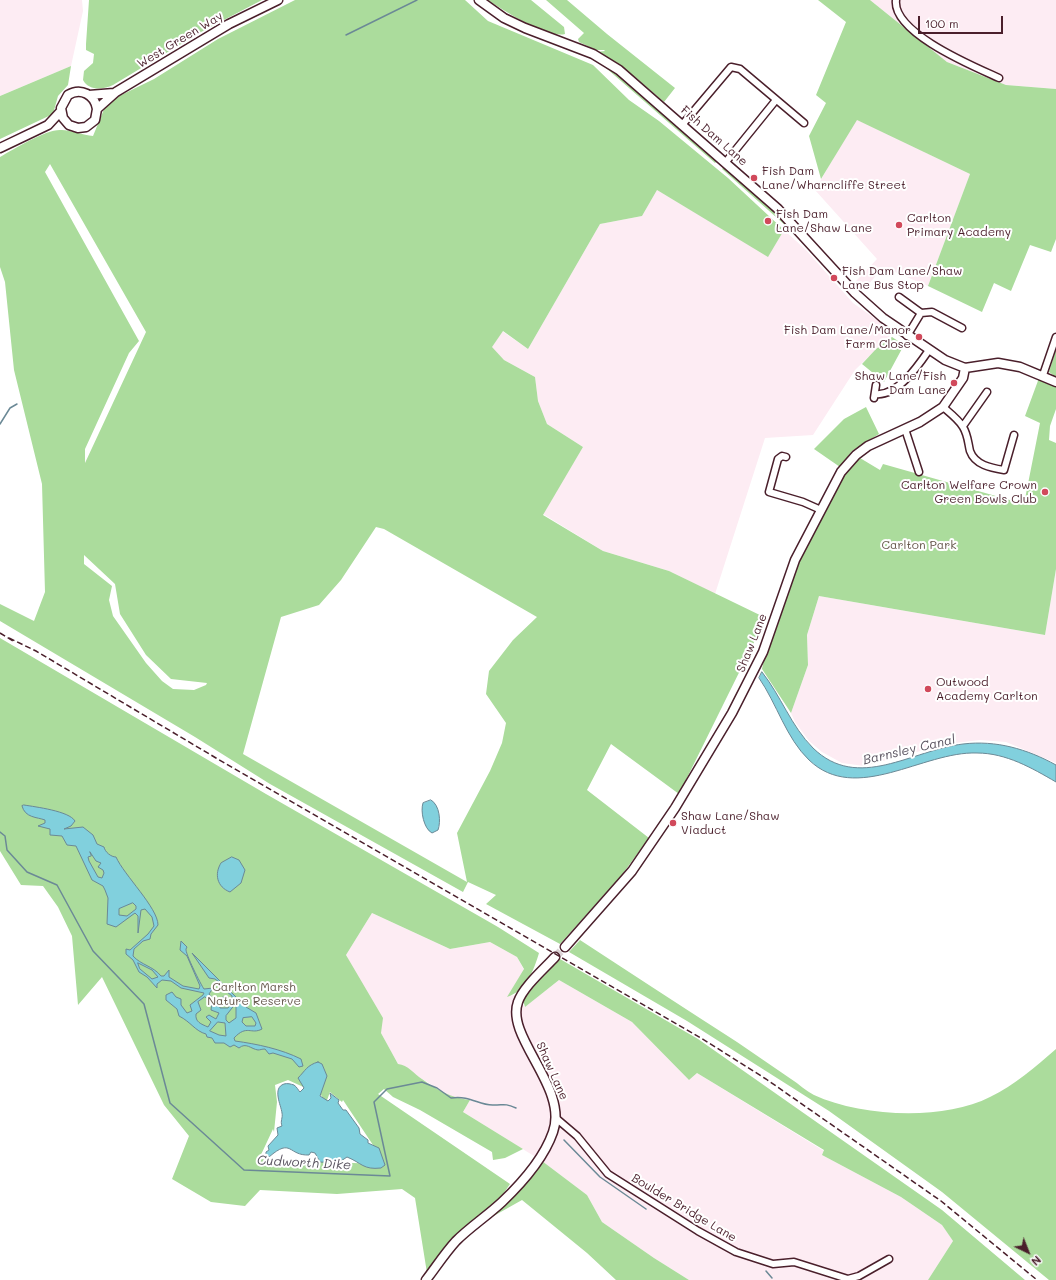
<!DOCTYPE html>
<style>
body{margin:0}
#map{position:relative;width:1056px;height:1280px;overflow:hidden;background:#fff;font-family:Mali,sans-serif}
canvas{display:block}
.north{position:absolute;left:1008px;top:1232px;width:40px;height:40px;-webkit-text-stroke:3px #fff;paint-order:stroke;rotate:137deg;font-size:11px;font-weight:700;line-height:16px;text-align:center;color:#4a1f2b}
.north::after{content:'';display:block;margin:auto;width:14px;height:18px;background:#4a1f2b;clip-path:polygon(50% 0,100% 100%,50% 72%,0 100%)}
.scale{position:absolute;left:918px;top:16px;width:85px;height:18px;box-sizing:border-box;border:2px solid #4a1f2b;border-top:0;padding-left:5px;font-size:12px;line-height:14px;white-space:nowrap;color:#4a1f2b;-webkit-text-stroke:3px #fff;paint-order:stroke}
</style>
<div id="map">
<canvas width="1056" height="1280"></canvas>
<div class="north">N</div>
<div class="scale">100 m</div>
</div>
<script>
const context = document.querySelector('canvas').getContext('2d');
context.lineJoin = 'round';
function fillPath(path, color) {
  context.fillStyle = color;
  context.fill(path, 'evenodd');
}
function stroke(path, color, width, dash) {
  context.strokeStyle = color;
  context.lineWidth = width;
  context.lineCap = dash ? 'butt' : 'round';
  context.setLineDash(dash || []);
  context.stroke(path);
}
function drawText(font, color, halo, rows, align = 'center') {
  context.font = font + ' Mali,sans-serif';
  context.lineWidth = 4;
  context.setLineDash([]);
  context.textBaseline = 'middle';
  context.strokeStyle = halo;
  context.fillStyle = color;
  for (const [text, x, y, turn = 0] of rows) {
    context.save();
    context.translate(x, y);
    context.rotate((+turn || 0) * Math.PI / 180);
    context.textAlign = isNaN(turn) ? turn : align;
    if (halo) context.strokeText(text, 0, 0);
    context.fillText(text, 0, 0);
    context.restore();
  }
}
const built = new Path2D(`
 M0,0H82L83,11L71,66L0,96Z
 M870,0H1056V89L1006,85L947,62Z
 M856,119L970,174L928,286L883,267L864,290L856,281L877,259L815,190Z
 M657,190L768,256L784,230L806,250L853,303L894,332L855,370L813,435L765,438L715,594L669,571L603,551L543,514L583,447L547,424L538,401L535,377L504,360L491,347L502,331L528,349L600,224L642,216Z
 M1056,569V763L1006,742L980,740L947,744L864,766L842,763L822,752L809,741L795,722L791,713L808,665L807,635L819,596L1045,635Z
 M372,913L450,949L490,942L517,957L524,970L508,996L515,995L525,1007L559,980L632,1022L689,1080L697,1073L824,1151L822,1155L901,1197L942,1225L953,1241L928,1280H689L654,1258L602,1222L587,1195L542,1161L463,1112L470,1100L453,1098L398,1064L381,1033L346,955Z`);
const green = new Path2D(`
 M89,0H262L201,32L113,85C103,90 89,91 83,80L84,71L93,63L94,54L86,50V44Z
 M295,0H465L488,21L593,65L629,100L659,121L728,178L784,230L768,257L657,190L642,216L600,224L528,349L503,331L492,347L504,360L535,377L538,401L547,424L583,447L543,515L603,551L669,571L766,618L679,794L611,744L587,790L649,838L621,876L560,944L486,904L496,895L468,882L463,892L270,784L195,737L0,621V604L34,621L45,592L42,484L14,370L5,282L0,267V157C14,149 45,130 60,130C67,129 83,135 93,136L107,102L154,79L218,39ZM50,164L146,332L85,463V449L129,353L139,341L45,172ZM376,527L384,529L537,617L513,640L489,671L486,694L506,723L502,743L490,771L457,833L467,882L243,754L281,617L319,605L341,580ZM84,555L115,584L120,614L146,655L171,679L207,683L206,685L194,690L173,689L162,681L146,663L113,616L109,600L112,586L84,564Z
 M488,0H531L564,27L565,34C549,39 502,10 488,0Z
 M546,0H567L607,34L675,88L664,102L635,77L596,52L605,51L604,50H596L579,42L578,39L584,33Z
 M818,0H870L947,62L1006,85L1056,89V239L1051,252L1030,245L1011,291L994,283L982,312L928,286L970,174L857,120L821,179L809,136L826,103L816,95L846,22Z
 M598,61L621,77L717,161L715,163Z
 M71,66L68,85L58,96L53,114L0,139V96Z
 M724,167L785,222L786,226L722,169Z
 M892,337L904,345L884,382L862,364L876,349Z
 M1056,350V377L1049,372Z
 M1039,378L1056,385V409L1050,426L1049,440L1056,443V569L1045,635L819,596L807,635L808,665L791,713L762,669C778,606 814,502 860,458L880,470L883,464L1024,504L1040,423L1025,416Z
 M866,407L879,434L852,451L840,467L814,449L844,419Z
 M0,638L266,794L498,927L539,953C534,970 526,991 507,997L524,969L517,957L490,942L450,949L372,913L346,955L383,1018L381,1033L398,1064C408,1065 414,1074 422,1079C437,1090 452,1098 470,1100L463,1112L523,1149L505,1158L493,1160L492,1152L420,1110L393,1097L384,1089L378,1094L510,1184L499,1200L427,1273L415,1198L402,1189L337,1194L260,1190L245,1206L211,1202L172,1179L189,1136L164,1105L102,977L78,1005L72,936L58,907L43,886L21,885L0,851ZM288,1080L321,1095L326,1103L330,1092L342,1102L343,1100L375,1148L377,1164L259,1159L273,1129L274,1132L277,1102L275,1085Z
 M580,940C632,974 684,1008 737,1042C755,1054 773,1067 791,1079C799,1084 806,1091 814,1095C862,1117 943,1121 990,1097C1015,1085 1035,1067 1056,1049V1280H1049L942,1192L829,1111L687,1021L569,952Z
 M560,959L698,1039L942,1210L1025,1280H928L953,1241L942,1225L901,1197L822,1155L824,1150L697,1073L689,1080L632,1022L559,980L525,1007L523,1000L537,983Z
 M542,1161L587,1195L602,1222L654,1258L689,1280H616L587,1253L522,1200L483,1222L514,1197Z`);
const water = new Path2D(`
 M762,672C781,696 791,726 813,748C858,792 912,750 963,744C996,740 1027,749 1056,765V782C1032,768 1006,753 977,753C923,751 856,805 809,760C786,738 777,704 759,678Z
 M431,800C440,805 441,822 438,830L432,833C424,829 420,811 423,803Z
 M24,805C36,807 69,811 75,821L71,826L64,829L83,827L93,835L97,844L104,847C105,852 111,857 116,857C124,875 158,908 158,925L151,934L150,939L143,941L134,949L133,956C141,965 153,966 161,976H164L169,970V977L183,986L199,989L200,986L187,956L180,950L181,941L187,947L186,949C185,953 201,985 204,989L213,988L209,994L215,1001L225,996L219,1003L220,1008H228L232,1003V996L220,986L219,982L215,979L209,978L192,953L246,1007L256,1013L262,1029C251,1035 247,1024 234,1038L235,1041C257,1044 281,1049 301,1059L303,1066L299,1067L292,1059L273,1053L269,1054L265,1049C262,1049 260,1050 258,1050C251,1049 246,1042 239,1048L234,1045L230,1047L224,1043H215L212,1038L207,1037L206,1034C195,1031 191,1022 179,1016L177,1009L166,1000V995L172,992L176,997L181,999V1005L187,1013L192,1011L190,1005L203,995L204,993L181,988L171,981L162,980L157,984V988L147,977L139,972L133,960L126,954V949L130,950L148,934L154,926L152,917L145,909L141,910L138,933V916L135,913L116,927L107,924L108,898L105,890L103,886L92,880L76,846L67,845L62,836L50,835V829L38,826L45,823V820C37,817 25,818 22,806ZM90,852L96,861L101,863L98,867L103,870L104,873L102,878L98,877L89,861L88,857L91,856ZM133,903L136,906V909L127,916L119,915V909ZM138,963L152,970L158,977L152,979L140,969ZM205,997L212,1002L211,1010L219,1013L216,1019L209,1015L206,1017L211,1022L208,1027C201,1024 195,1022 196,1014L201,1010L198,1002ZM234,1006H236V1018L229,1023L226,1020V1016ZM252,1017L256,1023L255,1026H246L242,1022L243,1018ZM218,1022L225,1023L226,1036L219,1035L210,1031Z
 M232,857L239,860L245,870L241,883L230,892C217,887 214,874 221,863Z
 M318,1062L322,1064L327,1076L320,1096L328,1101L331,1098L330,1093L339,1100L338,1103L343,1110H346L359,1128L360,1134L368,1140V1143L379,1148L385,1165L381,1168C363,1170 362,1163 347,1157L338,1163L320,1162L315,1153L311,1152L309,1155C288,1156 292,1137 269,1157L266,1154V1152L269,1150L268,1146L278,1135L277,1128L282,1126C280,1121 283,1118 282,1113C281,1105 272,1088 284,1084C287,1083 291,1084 294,1085C297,1087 298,1090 300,1092L304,1088L298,1078C305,1071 307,1065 318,1062Z`);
const stream = new Path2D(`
 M346,35L417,0
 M0,424L10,408L17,404
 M0,832L5,836L7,850L27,872L57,885L93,951L144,1004L170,1103L244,1170L390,1176L374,1102L387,1089L422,1082L437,1088L451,1098C471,1095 479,1106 494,1105C505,1105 504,1103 516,1108
 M564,1140L600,1177L646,1209
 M766,1271L772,1278`);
const tertiaryTunnel = new Path2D(`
 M555,957L565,947`);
const minor = new Path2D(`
 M896,0C892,33 975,67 999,78
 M682,125L731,67L740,69L804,123
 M725,163L776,100
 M899,297L921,313
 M907,336L921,313L932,312L962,328
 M1043,375L1056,337
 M875,394C897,397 918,366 929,350
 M874,398L876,385
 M943,407C950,413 959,420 963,427C968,435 968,443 970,451C975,465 991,468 1004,470L1014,435
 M963,426L987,392
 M905,429L919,472
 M786,457L782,456L778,459L769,492L803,502L821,510
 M557,1119L577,1136L608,1174L698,1231L736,1252L773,1264L794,1262L848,1279L859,1276L889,1259`);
const tertiary = new Path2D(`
 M479,0L504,18L525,28L593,54L619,70L778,209L855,293L883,318L945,360L965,368
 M89,95L114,93
 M97,109C95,95 81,87 68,95L61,108L63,118L69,125L78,128L86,127L95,120L97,109L116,92L229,24L278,0
 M0,148L48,125L61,111
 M965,368L998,363L1020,367L1056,382
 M565,947L632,871L675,808L732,713L763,652L795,560L841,472L856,455L868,446L920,422L943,407L963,378L965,368
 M426,1280C436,1267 445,1253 456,1241C470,1227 487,1216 502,1202C522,1183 544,1158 553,1132C569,1088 505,1037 518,1002C523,987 544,969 555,957`);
const rail = new Path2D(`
 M0,633L13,641
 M9,638L36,651L216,758L701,1038L766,1079L941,1201L1037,1280`);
const markers = [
 [754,178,4,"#d1495b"],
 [768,221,4,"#d1495b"],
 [899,225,4,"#d1495b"],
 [834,278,4,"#d1495b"],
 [919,337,4,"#d1495b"],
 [954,383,4,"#d1495b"],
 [1045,492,4,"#d1495b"],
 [928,689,4,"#d1495b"],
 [673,823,4,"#d1495b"]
];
const streetNames = [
 ["West Green Way",180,40,-31],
 ["Fish Dam Lane",714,136,41],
 ["Shaw Lane",752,643,-68],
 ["Shaw Lane",552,1071,66],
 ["Boulder Bridge Lane",684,1208,31]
];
const poiNames = [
 ["Fish Dam",762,171],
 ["Lane/Wharncliffe Street",762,185],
 ["Fish Dam",776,214],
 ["Lane/Shaw Lane",776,228],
 ["Carlton",907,218],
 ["Primary Academy",907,232],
 ["Fish Dam Lane/Shaw",842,271],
 ["Lane Bus Stop",842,285],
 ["Fish Dam Lane/Manor",911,330,"right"],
 ["Farm Close",911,344,"right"],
 ["Shaw Lane/Fish",946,376,"right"],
 ["Dam Lane",946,390,"right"],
 ["Carlton Welfare Crown",1037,485,"right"],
 ["Green Bowls Club",1037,499,"right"],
 ["Outwood",936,682],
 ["Academy Carlton",936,696],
 ["Shaw Lane/Shaw",681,816],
 ["Viaduct",681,830]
];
const parkNames = [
 ["Carlton Park",919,545],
 ["Carlton Marsh",254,987],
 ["Nature Reserve",254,1001]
];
const waterNames = [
 ["Barnsley Canal",909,750,-13],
 ["Cudworth Dike",304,1163,3]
];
fillPath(built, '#fdecf3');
fillPath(green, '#abdc9c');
fillPath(water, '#81d0dd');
stroke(water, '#6b8996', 1);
stroke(stream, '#6b8996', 1.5);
stroke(tertiaryTunnel, '#dbd2d5', 8, [8, 4]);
stroke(minor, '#4a1f2b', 9);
stroke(tertiary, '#4a1f2b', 11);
stroke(minor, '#fff', 6);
stroke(tertiary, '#fff', 8);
stroke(rail, '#4a1f2b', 1.5, [6, 3]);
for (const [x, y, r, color] of markers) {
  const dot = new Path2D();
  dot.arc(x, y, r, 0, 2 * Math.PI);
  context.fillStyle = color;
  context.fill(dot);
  stroke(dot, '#fff', 1.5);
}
drawText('12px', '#4a1f2b', '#fff', streetNames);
drawText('12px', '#4a1f2b', '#fff', poiNames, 'left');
drawText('12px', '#67584d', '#fff', parkNames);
drawText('italic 13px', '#5a5460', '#fff', waterNames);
</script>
